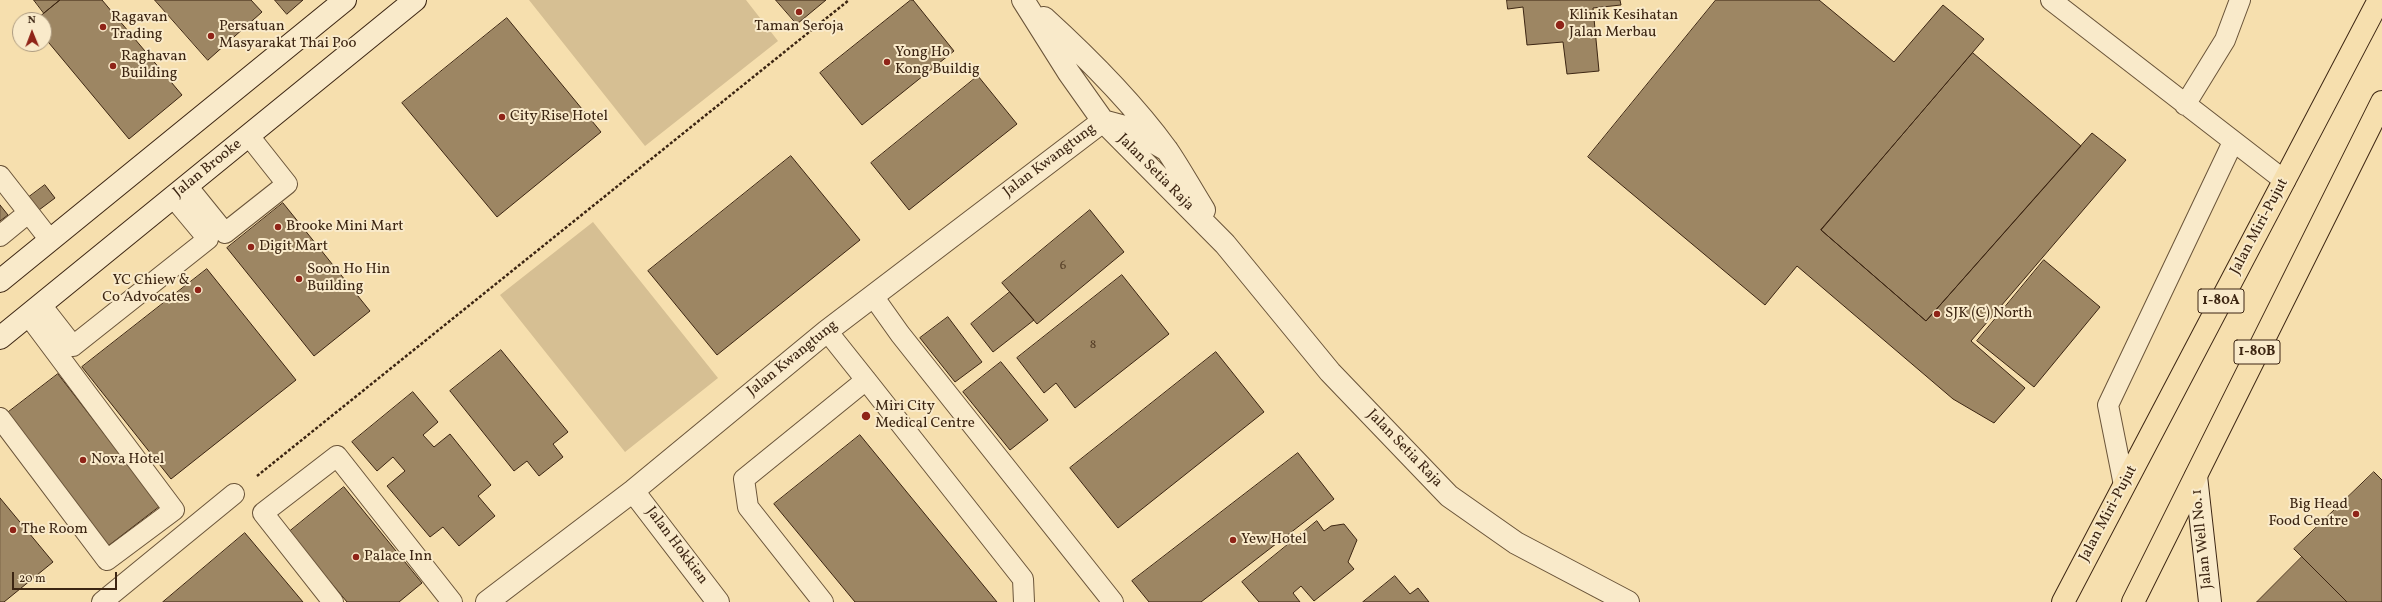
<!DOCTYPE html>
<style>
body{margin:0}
#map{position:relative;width:2382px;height:602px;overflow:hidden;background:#f6dfae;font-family:Vollkorn,serif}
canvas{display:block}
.north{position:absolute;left:12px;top:12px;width:40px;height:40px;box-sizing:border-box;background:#f9eaca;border:1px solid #ad9b80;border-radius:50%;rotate:359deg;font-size:11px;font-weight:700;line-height:16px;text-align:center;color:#3c2512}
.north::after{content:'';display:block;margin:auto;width:14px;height:18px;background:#8f2418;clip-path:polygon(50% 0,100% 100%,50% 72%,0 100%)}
.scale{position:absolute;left:12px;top:572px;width:105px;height:18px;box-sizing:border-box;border:2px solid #3c2512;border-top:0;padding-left:5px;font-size:12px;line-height:14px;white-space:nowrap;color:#3c2512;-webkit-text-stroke:3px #f9eaca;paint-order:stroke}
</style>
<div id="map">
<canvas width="2382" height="602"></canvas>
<div class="north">N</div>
<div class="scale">20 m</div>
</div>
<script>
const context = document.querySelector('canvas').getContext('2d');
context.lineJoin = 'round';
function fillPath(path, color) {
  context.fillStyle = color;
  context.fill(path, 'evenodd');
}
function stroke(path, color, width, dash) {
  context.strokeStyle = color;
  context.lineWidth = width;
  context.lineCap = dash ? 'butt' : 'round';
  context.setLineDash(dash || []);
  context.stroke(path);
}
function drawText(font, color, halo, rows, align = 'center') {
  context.font = font + ' Vollkorn,serif';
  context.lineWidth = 4;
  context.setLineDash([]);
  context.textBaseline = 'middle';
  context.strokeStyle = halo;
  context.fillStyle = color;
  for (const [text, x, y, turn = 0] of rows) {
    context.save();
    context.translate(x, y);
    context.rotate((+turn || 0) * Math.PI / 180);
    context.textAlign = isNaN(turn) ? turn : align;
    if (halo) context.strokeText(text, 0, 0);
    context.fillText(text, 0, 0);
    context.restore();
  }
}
const green = new Path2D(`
 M529,0H746L778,41L645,146Z
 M593,222L718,378L625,452L500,295Z`);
const building = new Path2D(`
 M34,0H60L44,13Z
 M60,0H102L182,95L129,139L44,37V20H36Z
 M155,0H251L262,12L208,60Z
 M275,0H303L287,14Z
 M776,0H826L797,24Z
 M911,0H913L954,51L862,125L820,73Z
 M1507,0H1620L1621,5L1593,8L1599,71L1567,74L1563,42L1527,45L1523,7L1508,9Z
 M1716,0H1819L1894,62L1943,5L1984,39L1821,230L1926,321L2092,133L2126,160L1971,341L2025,388L1994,423L1953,399L1797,266L1765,305L1588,157Z
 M507,18L601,132L497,217L402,103Z
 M1973,53L2081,146L1926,321L1821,230Z
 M978,76L1017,124L909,210L871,163Z
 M791,156L860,240L717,355L648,271Z
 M45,185L55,198L39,210L29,197Z
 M283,203L370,311L314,356L227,248Z
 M0,205L8,215L0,221Z
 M1090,210L1124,252L1037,324L1002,283Z
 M2044,260L2100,307L2034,387L1977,341Z
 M207,269L296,380L171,479L82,367Z
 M1122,275L1169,334L1075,408L1056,383L1044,393L1017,358Z
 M1010,292L1034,320L993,352L971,324Z
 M948,317L982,362L955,382L920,338Z
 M501,350L568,432L553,444L563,457L539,476L527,461L514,471L450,391Z
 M1216,352L1264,412L1118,528L1070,468Z
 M1001,362L1048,420L1010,450L963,392Z
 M58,374L160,506L108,546L6,414Z
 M413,392L438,422L423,435L434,447L450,434L491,485L478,496L495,516L459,546L443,527L430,537L387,486L405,471L393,457L377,471L352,442Z
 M860,435L997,602H855L774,504Z
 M1298,453L1334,499L1201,602H1149L1132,581Z
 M2374,472L2382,480V602H2347L2294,549Z
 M344,487L422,583L399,602H347L289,532Z
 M0,498L53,562L4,602H0Z
 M1317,521L1324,531L1331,526L1344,524L1357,540L1348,562L1354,569L1314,601L1301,586L1293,593L1300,602H1259L1242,582Z
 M245,533L303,602H163Z
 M2302,557L2347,602H2257Z
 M1395,576L1410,594L1418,588L1429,602H1363Z`);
const path = new Path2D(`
 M257,476L849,0`);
const lane = new Path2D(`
 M2051,0L2285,181
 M2185,105L2225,40L2240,0
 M0,176L50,240
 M187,186L225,233L287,184L249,136
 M0,236L28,213
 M873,296L900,334L1113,602
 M41,305L73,346L208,239L173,197
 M827,331L866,380
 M0,418L107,560L174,510L28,315
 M2124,485L2108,405L2233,142
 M102,602L234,494
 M333,602L263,513L337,456L452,602
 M823,602L748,507L744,479L866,380L1023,579L1024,602`);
const street = new Path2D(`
 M1023,0L1069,73L1103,121L1225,244L1330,372L1449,496L1516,543L1628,602
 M1044,18C1088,58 1132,102 1167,150C1180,169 1192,191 1204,210
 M633,491L718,602
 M487,602L633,491L827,331L1103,121L1129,128L1167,150`);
const secondary = new Path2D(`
 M0,281L345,0
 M0,338L415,0
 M2196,476L2210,602`);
const highway = new Path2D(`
 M2063,602L2379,0
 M2133,602L2382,102`);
const markers = [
 [799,12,4,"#8f2418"],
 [1560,25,5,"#8f2418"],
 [103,27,4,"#8f2418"],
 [211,36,4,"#8f2418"],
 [887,62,4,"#8f2418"],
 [113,66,4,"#8f2418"],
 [502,117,4,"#8f2418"],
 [278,227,4,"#8f2418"],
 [251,247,4,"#8f2418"],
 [299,279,4,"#8f2418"],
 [198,290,4,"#8f2418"],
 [1937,314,4,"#8f2418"],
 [866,416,5,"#8f2418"],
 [83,460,4,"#8f2418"],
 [2356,514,4,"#8f2418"],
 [13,530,4,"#8f2418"],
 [1233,540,4,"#8f2418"],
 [356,557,4,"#8f2418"]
];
const numberNames = [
 ["6",1063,267],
 ["8",1093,346]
];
const shields = [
 [2221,301,46],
 [2257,352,46]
];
const shieldNames = [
 ["1-80A",2221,301],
 ["1-80B",2257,352]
];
const poiNames = [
 ["Klinik Kesihatan",1569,16],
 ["Jalan Merbau",1569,33],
 ["Ragavan",111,18],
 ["Trading",111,35],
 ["Persatuan",219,27],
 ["Masyarakat Thai Poo",219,44],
 ["Taman Seroja",799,27,"center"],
 ["Yong Ho",895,53],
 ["Kong Buildig",895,70],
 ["Raghavan",121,57],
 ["Building",121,74],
 ["City Rise Hotel",510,117],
 ["Brooke Mini Mart",286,227],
 ["Digit Mart",259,247],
 ["Soon Ho Hin",307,270],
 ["Building",307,287],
 ["YC Chiew &",190,281,"right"],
 ["Co Advocates",190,298,"right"],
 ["SJK (C) North",1945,314],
 ["Miri City",875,407],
 ["Medical Centre",875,424],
 ["Nova Hotel",91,460],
 ["Big Head",2348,505,"right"],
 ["Food Centre",2348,522,"right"],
 ["The Room",21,530],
 ["Yew Hotel",1241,540],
 ["Palace Inn",364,557]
];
const streetNames = [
 ["Jalan Kwangtung",1050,161,-37],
 ["Jalan Brooke",208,169,-39],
 ["Jalan Setia Raja",1155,173,45],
 ["Jalan Miri-Pujut",2260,227,-62],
 ["Jalan Kwangtung",793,359,-39],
 ["Jalan Setia Raja",1404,449,46],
 ["Jalan Miri-Pujut",2109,514,-62],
 ["Jalan Well No. 1",2203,539,-96],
 ["Jalan Hokkien",676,546,53]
];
fillPath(green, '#d6bf93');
fillPath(building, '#9d8663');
stroke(building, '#3c2512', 1);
stroke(lane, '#6a5439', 22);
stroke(street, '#6a5439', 24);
stroke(secondary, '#3c2512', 24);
stroke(highway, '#3c2512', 24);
stroke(path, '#3c2512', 2.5, [3, 2]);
stroke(lane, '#f9eaca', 20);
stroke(street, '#f9eaca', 22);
stroke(secondary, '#f9eaca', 22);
stroke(highway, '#f6dfae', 22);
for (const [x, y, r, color] of markers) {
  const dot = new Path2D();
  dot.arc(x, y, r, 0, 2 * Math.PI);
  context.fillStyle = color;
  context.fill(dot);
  stroke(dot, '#f9eaca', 1.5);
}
drawText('13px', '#543d26', null, numberNames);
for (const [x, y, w] of shields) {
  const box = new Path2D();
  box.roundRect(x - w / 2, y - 12, w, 24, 3);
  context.fillStyle = '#f9eaca';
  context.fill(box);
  stroke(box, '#3c2512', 1);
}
drawText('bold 14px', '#3c2512', null, shieldNames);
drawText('15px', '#3c2512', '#f9eaca', poiNames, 'left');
drawText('15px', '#3c2512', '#f9eaca', streetNames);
</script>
